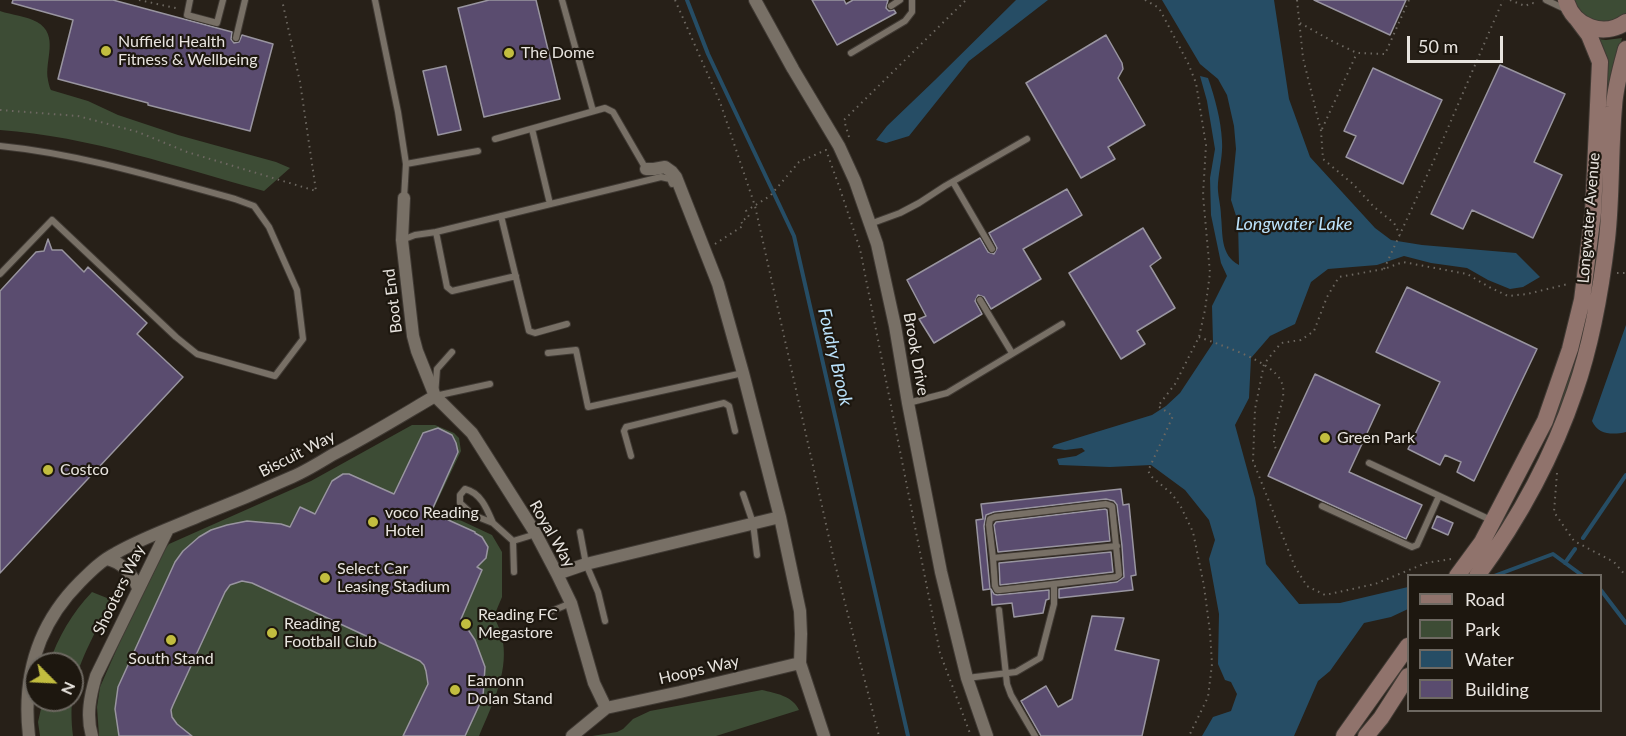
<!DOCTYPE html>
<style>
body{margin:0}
#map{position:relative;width:1626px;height:736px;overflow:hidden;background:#272018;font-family:Lato,sans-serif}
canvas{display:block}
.legend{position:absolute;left:1407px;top:574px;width:195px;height:138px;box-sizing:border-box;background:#1d170f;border:2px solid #6e6962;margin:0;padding:8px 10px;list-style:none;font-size:18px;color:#e8e4df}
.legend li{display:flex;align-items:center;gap:12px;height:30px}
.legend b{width:30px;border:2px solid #6e6962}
.north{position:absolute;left:24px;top:652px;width:60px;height:60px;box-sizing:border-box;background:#1d170f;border:2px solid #6e6962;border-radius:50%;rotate:114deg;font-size:16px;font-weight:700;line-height:24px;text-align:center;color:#e8e4df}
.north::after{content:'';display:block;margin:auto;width:21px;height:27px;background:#c2bd3f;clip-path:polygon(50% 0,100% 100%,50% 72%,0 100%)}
.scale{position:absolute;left:1407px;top:36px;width:96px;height:27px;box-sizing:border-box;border:3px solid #e8e4df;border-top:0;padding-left:8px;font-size:18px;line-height:21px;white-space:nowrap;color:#e8e4df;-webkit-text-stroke:4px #1d170f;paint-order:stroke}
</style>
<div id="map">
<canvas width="1626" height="736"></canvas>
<ul class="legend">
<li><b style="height:8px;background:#90736c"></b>Road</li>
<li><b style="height:16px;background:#3d4c35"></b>Park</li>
<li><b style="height:16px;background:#264d65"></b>Water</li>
<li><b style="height:16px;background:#5a4c6f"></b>Building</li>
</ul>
<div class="north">N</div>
<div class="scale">50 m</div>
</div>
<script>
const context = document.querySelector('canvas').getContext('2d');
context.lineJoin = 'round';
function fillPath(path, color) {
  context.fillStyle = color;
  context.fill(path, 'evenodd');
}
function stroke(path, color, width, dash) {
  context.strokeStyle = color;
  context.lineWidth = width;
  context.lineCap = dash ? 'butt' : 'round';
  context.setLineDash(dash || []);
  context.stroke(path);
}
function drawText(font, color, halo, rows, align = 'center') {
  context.font = font + ' Lato,sans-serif';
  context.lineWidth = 4.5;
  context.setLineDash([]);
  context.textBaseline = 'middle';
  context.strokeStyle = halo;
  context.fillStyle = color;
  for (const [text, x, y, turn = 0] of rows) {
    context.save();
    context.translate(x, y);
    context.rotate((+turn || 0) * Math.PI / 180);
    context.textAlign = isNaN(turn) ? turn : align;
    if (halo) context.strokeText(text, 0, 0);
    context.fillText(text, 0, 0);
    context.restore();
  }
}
const green = new Path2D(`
 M1574,0H1626V13C1606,28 1584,23 1574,0Z
 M0,11C12,15 26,16 37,22C60,35 44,61 48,80C48,81 50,89 51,90L88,101L118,115L178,135L276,162L290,168L264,191C179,168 89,136 0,130Z
 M1622,38L1616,63L1604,222L1591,317L1560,422L1553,419L1576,347L1597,39L1606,40Z
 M412,425H435L454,433L459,438L461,451L434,508L492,535L502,552V597L494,616C497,624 502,633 503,642C508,675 491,707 479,736H99L97,707L100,687L156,560L169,544L311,481Z
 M92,592L112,600C99,625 78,662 73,690C71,704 71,722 73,736H40L38,722L43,700H72V664H49C58,637 72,613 92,592Z
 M762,690C775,693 793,696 799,710L716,736H592L617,732L623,729L633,719L650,711Z`);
const water = new Path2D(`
 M1016,0H1048L969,61L909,136L886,143L876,140L887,126L935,80Z
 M1162,0H1274L1289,99L1310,157L1375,228L1391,240L1422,245L1516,253L1540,277L1523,287L1510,289L1488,280L1467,268L1431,263L1404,256L1377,265L1328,269L1311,282L1295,324L1270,336L1251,358L1249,398L1235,425L1255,498L1266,564L1299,604L1340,603L1408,587V609L1391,617L1364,623L1330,671L1318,681L1294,736H1202L1213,717L1231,711L1237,694L1231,682L1225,680L1218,664L1219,614L1209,559L1215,540L1209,520L1185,490L1151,465L1110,467L1059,465L1057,459L1076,456L1085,451L1082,448L1065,450L1052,448L1054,445L1152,415L1166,406L1180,393L1213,343L1212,306L1227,276L1221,263L1211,215L1210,178L1215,149L1207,101L1200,76L1208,78C1215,98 1221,120 1222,141C1223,155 1219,169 1218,183C1217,194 1221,205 1221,216C1223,234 1220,255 1239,265L1238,222L1231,200L1236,149L1234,126L1227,95L1218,79L1200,64Z
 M1626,325V432C1613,435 1598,435 1592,421Z`);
const stream = new Path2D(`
 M687,0L708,54L794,236L908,736
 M1583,538L1626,475
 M1565,563L1575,549
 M1494,576L1553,554L1583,576
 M1600,589L1626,623`);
const building = new Path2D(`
 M13,0H113L232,32L231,39L234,43L239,42L242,35L273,44L250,131L148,105V103L58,79L73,20L12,3Z
 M489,0H536L560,99L484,117L458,8Z
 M812,0H844L846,4L853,0H888L886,8L889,11L894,10L896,13L837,45Z
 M1314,0H1406L1390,35Z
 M1106,35L1122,63L1123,69L1118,78L1145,125L1108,147L1115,159L1081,178L1026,83Z
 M1500,65L1565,94L1534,162L1562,175L1533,238L1472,210L1463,229L1431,214Z
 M446,66L461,130L438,135L423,71Z
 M1373,68L1442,100L1403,184L1346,157L1356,136L1344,131Z
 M1067,189L1082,215L1023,249L1041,279L991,309L984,297L978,295L975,301L982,314L934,343L919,319L926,316L907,280L980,238L988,252L994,254L997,248L989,233Z
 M1143,228L1161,258L1150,266L1175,308L1137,331L1145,344L1121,359L1069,273Z
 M48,239L52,250H62L84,272L88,267L147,323L137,334L183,377L0,573V291L36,252L44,251Z
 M1407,287L1537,349L1474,481L1457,472L1461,462L1445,455L1440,465L1408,449L1440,382L1376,352Z
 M1315,374L1380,405L1349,472L1422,505L1406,539L1268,476Z
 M438,428L452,435L456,443L458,452L432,510L436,512L435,514L475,532V533L482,537L488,547L486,558L477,567L482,570L461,619L475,640L485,667L483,697L465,736H403L428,684L426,671L424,665L420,661L252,583L242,581L230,585L225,592L173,705L171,710L172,717L177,724L192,736H119L115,709L118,687L175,562L183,551L199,537L211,530L227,525L247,521L281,524L290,527L300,507L315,514L332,481L343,474H349L394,494L423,433Z
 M1121,489L1123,505L1129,504L1136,575L1131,576L1133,590L1059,598V589L1117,582L1124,577L1122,546L1117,505L1114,501L1106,499L994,512L986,515L984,526L990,589L983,590L976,520L983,519L981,504Z
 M1105,509L1107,510L1110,541L998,552L994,525L996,522Z
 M1437,516L1453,523L1448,535L1432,528Z
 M1111,552L1113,572L1000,585L999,563Z
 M991,589L994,594L997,595L1049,590V599L1046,600L1043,613L1014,617L1012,603L992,605Z
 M1092,616L1124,618L1115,650L1159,660L1142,736H1041L1021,701L1046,686L1058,707L1072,699Z`);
const path = new Path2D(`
 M139,0L180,9
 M675,0L720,102L755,206L834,560L879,736
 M1145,0L1159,8L1188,63L1196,83L1206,145L1203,195L1210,273L1205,310L1199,337L1175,384L1158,406L1173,416L1148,471L1152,477L1172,494L1181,507L1193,532L1204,586L1210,632L1212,664L1208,697L1189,736
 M1297,0L1303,58L1321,131L1323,159L1353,184L1374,207L1394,223L1400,235
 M1510,0L1525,6L1532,3L1537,4
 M1300,23L1332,41L1357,53L1385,54L1409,0
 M0,110L78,116L138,132L187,152L316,191L300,82L282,0
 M1322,129L1357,53
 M849,137L844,120L966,0
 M715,244L743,226L741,221L749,217L746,211L770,196L799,162L826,150L839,186L860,249L940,653L971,736
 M1384,269L1435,158L1503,0
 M1617,273H1626
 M1199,337C1220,345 1272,361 1281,381C1286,391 1282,402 1279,413C1276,425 1271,438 1276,449
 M1557,473L1554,512L1574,541L1614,562L1626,576
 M1451,559L1426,563L1375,584L1325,595L1307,586L1295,567L1253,461L1255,409L1264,364L1281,343L1301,340L1314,331L1327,297L1339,277L1384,269L1403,262L1467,274L1491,288L1508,296L1527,294L1568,284`);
const lane = new Path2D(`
 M190,0L187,15L217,23L223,0
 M375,0L398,112L406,164L404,198
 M562,0L593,111
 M1546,0L1565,9
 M891,6L900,0
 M236,38L245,0
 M851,53L905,21L912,12V0
 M532,129L550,204
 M495,139L605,108L613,112L646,169
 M0,146C80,154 158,178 235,199L254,206L269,227L297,290L303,339L275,376L197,354L176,337L52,220L0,274
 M406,164L478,151
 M953,182L992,249
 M501,216L529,331L535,333L567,324
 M870,224L900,213L919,203L945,186L1027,139
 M402,240L415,235L436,232
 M516,276L452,291L447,287L436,232L661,177L670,179L672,184
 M980,300L1012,353
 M452,352L437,369L435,396L490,384
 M548,353L576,350L588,407L743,373
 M908,403L947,393L1062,324
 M631,456L624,431L626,427L724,403L729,406L735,431
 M1369,463L1493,521
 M743,494L753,523L757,555
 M1106,504L1112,506L1119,575L1116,577L1000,590H997L995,586L993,558L989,525L990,519L995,517Z
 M1322,506L1412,547L1417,545L1439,496
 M493,523C487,509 481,493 465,489L460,495V503L473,515L493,523L513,541
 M580,532L586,564L598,592L605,621
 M993,558L1117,546
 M514,572L513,541L536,534
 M999,610L1007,684L1011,695L1035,736
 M547,613L571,603
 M967,678L1016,672L1040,658L1054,604V584`);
const street = new Path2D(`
 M755,0L793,69L839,146L855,181L877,244L895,326L908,403L941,572L967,678L987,736
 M646,169H654L665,167L672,172L676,177L718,284L743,373L780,517L800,611L801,634L800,663L824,736
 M404,198L402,240L413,336L417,351L435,396L472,433L536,534L557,574L571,603L594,683L606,708
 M107,559C123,563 132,573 138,588
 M557,574L586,564L780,517
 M29,736C22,676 37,625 80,582C91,571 102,560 116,553C142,538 171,528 199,516C230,504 261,491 292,477C306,471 319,463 332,455C367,437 401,416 435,396
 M92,736C86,716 90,696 96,676L168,529
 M572,736L606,708L680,692L800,663`);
const secondary = new Path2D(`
 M1566,0C1573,27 1604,38 1626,22
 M1457,576L1482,542L1493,521L1545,421L1570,349L1582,300L1593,213L1600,62L1589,35L1577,19
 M1477,576C1518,520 1553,456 1575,391C1592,342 1601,290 1607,239C1612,195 1610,151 1614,107C1615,87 1621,67 1626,49
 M1344,736L1408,646
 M1366,736L1381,718L1408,676`);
const markers = [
 [106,51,6,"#c2bd3f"],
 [509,53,6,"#c2bd3f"],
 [1325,438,6,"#c2bd3f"],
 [48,470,6,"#c2bd3f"],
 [373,522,6,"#c2bd3f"],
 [325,578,6,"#c2bd3f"],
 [466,624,6,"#c2bd3f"],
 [272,633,6,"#c2bd3f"],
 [171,640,6,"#c2bd3f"],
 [455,690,6,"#c2bd3f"]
];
const poiNames = [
 ["Nuffield Health",118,42],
 ["Fitness & Wellbeing",118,60],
 ["The Dome",521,53],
 ["Green Park",1337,438],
 ["Costco",60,470],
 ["voco Reading",385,513],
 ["Hotel",385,531],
 ["Select Car",337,569],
 ["Leasing Stadium",337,587],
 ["Reading FC",478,615],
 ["Megastore",478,633],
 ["Reading",284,624],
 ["Football Club",284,642],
 ["South Stand",171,659,"center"],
 ["Eamonn",467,681],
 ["Dolan Stand",467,699]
];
const streetNames = [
 ["Longwater Avenue",1589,218,-85],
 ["Boot End",393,301,-97],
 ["Brook Drive",916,354,80],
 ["Biscuit Way",297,454,-27],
 ["Royal Way",552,534,60],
 ["Shooters Way",119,590,-64],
 ["Hoops Way",699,670,-13]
];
const waterNames = [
 ["Longwater Lake",1294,224],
 ["Foudry Brook",835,357,77]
];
fillPath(green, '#3d4c35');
fillPath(water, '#264d65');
stroke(stream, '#264d65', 4);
fillPath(building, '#5a4c6f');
stroke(building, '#9995a0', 1.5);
stroke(lane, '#403a34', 8);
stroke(street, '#403a34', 14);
stroke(secondary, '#403a34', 18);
stroke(path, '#6d6861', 2, [1.5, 4.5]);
stroke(lane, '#787066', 6);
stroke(street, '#787066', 12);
stroke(secondary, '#90736c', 16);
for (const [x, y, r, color] of markers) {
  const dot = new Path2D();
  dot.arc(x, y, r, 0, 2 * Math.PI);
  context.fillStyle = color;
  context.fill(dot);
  stroke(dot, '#1d170f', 2);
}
drawText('16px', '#e8e4df', '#1d170f', poiNames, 'left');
drawText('16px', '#e8e4df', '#1d170f', streetNames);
drawText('italic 18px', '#bbe2fb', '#1d170f', waterNames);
</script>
